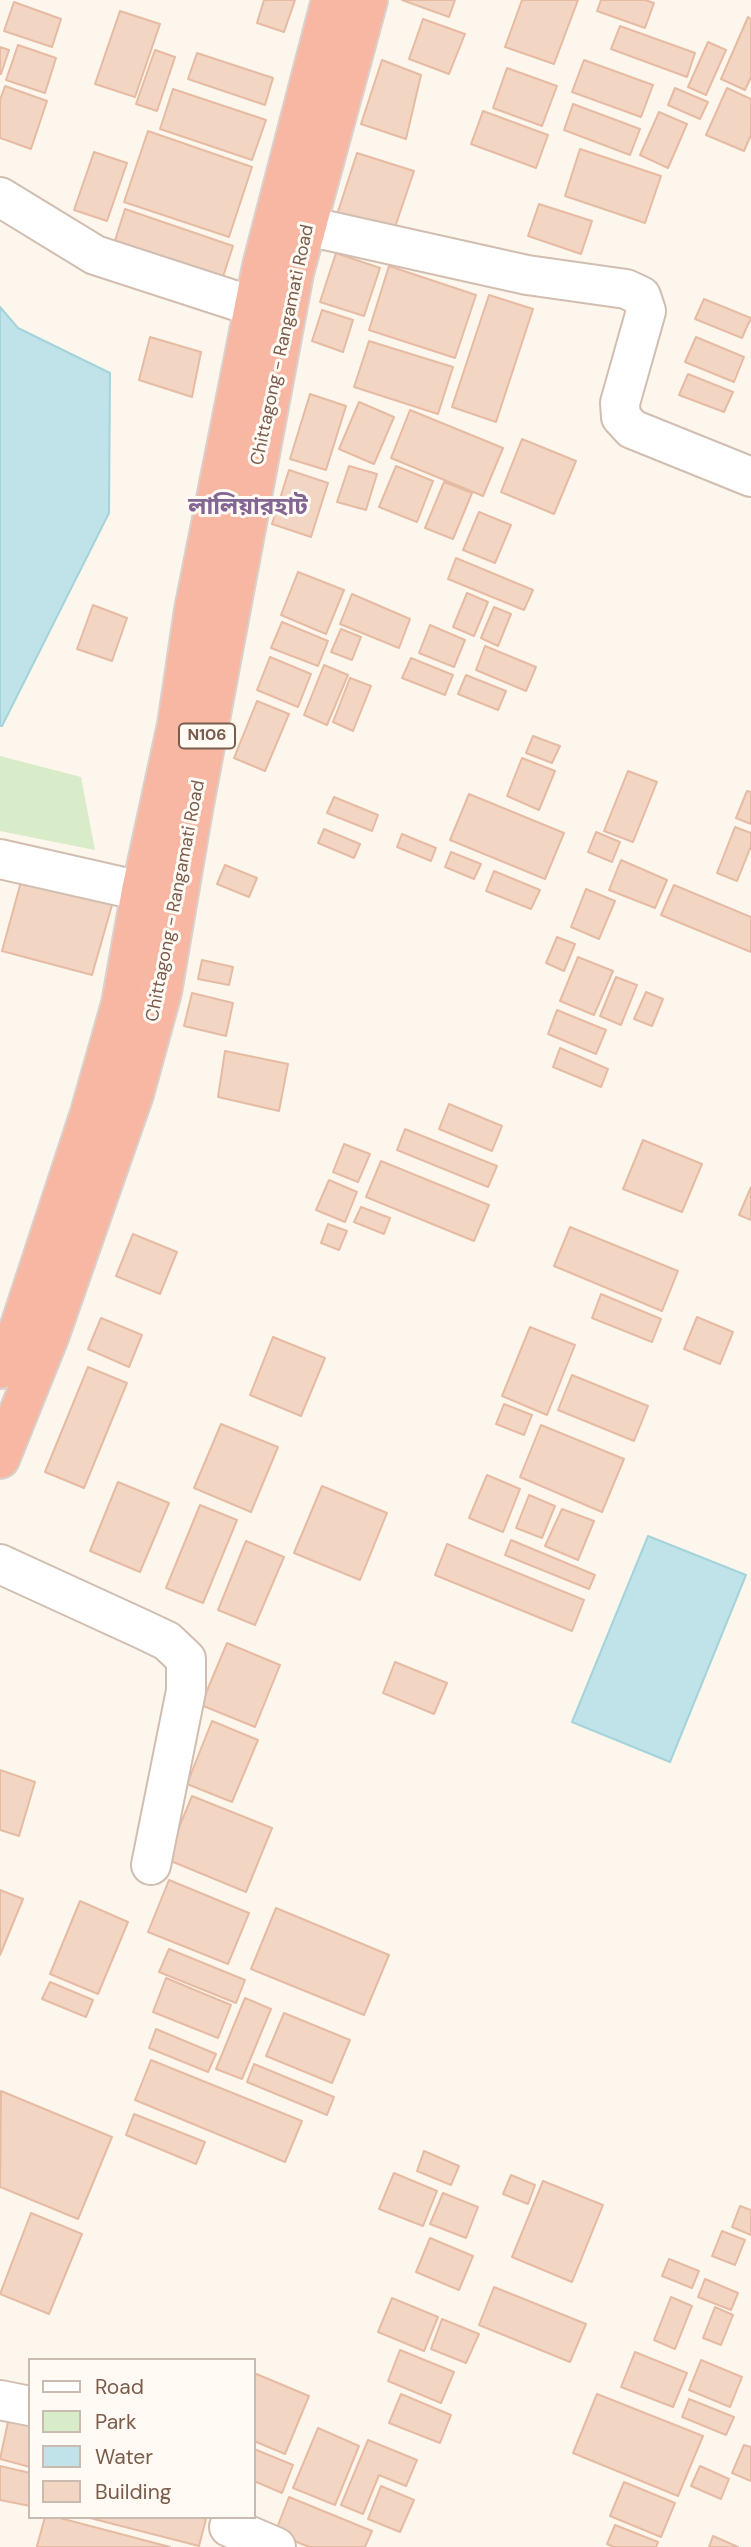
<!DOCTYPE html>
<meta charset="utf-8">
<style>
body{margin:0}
#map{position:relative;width:751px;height:2547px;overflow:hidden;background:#fdf6ec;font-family:"DM Sans",sans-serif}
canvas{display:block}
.legend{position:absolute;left:28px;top:2358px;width:228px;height:161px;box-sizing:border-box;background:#fffaf3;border:2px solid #cabbb1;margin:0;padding:9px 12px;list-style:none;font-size:21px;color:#7a5c4d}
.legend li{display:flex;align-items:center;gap:14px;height:35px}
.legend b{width:35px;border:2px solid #cabbb1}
</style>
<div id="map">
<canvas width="751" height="2547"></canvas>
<ul class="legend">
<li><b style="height:9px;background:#fff"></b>Road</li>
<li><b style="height:19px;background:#d8ecc9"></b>Park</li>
<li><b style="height:19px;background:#bfe3e8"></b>Water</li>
<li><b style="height:19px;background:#f3d5c3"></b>Building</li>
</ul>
</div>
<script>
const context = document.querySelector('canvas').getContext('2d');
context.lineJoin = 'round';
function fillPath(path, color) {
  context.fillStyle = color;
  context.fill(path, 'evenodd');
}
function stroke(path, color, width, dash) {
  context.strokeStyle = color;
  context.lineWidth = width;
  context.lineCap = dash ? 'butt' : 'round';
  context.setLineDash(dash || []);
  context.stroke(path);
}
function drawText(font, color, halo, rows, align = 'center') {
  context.font = font + ' "DM Sans","Noto Sans Bengali",sans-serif';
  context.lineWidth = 6;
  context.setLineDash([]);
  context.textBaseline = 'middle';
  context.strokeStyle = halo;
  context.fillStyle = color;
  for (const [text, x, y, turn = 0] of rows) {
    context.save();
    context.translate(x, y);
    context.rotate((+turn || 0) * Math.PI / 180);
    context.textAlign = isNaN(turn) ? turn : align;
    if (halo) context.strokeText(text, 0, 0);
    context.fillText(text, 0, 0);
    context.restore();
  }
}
const green = new Path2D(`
 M0,756L81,777L95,850L0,831Z`);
const water = new Path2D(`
 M0,307L18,328L110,373L109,513L2,726H0Z
 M648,1536L746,1575L670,1762L572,1722Z`);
const building = new Path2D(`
 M264,0H295L284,32L257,23Z
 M402,0H455L449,17Z
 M522,0H578L554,64L505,47Z
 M601,0H645L654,3L645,28L597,11Z
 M14,2L61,19L52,47L4,31Z
 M120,11L160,24L135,97L95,84Z
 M748,17L751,19V77L745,90L721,79Z
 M423,19L465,34L449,74L409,59Z
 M620,26L695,53L687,77L611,49Z
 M708,42L726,50L706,95L688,87Z
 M18,45L56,58L45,93L6,80Z
 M0,47L9,50L1,74H0Z
 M155,50L175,57L157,111L136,104Z
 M197,53L273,78L265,105L188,79Z
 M382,60L421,75L406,139L361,124Z
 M584,60L653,85L641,117L572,92Z
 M507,68L557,86L542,126L493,108Z
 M5,86L47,101L31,149L0,138V100Z
 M675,88L708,102L700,119L668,105Z
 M727,88L751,99V135L744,151L706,135Z
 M173,89L266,120L252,160L160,129Z
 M573,104L640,129L630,155L564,130Z
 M483,111L548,135L536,168L471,144Z
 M659,112L687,124L668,168L640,155Z
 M148,131L252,167L229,237L124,202Z
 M580,149L661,176L645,223L565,196Z
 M94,152L127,163L107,221L74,210Z
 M357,153L414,171L391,239L335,221Z
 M539,204L592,221L581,254L528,236Z
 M125,209L233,246L220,286L112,250Z
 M336,253L380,268L364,316L320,302Z
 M389,266L476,295L455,358L369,330Z
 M489,295L533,309L496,422L452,407Z
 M704,299L751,318L742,338L695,319Z
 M322,310L353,320L343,352L312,341Z
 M150,337L201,352L192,397L139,380Z
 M696,337L744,357L734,382L685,362Z
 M369,341L453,367L438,414L354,387Z
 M688,374L733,392L724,412L679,395Z
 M310,394L346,406L326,470L290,459Z
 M359,402L394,417L374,464L339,449Z
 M410,410L503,448L483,496L391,458Z
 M522,439L576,461L554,514L501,492Z
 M349,466L377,474L366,510L337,502Z
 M396,466L433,481L417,522L379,507Z
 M289,470L328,483L311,537L272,524Z
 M444,482L472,493L453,539L425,528Z
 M479,512L511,525L495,563L463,550Z
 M456,558L533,590L524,610L448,579Z
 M298,572L344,590L326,634L281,615Z
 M467,593L488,602L474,636L453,627Z
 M352,594L410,619L399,648L340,624Z
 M93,605L127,618L112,661L77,649Z
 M494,607L511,614L498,646L481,638Z
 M282,622L328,641L318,666L271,648Z
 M430,625L465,640L454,667L419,653Z
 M341,629L361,637L352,660L331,652Z
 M485,646L536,667L526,691L476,670Z
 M270,657L311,674L298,707L257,690Z
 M411,658L453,675L445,695L402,678Z
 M324,665L348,675L327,725L304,715Z
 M466,675L506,691L498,710L458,694Z
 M350,678L371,686L353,731L333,722Z
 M257,701L289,714L265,771L234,758Z
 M533,736L560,746L552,763L526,753Z
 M522,758L555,771L539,810L507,796Z
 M628,771L657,782L633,842L604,831Z
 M747,791L751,792V824L736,818Z
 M469,794L564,833L545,879L450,840Z
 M334,797L378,815L372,831L327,813Z
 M735,827L751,833V846L737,881L717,873Z
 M324,829L360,844L354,858L318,843Z
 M596,832L620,842L612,862L588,852Z
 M402,834L436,848L431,861L397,847Z
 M451,852L481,864L474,879L445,867Z
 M621,860L667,880L655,908L609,890Z
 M225,865L257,878L249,897L217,884Z
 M494,871L540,890L531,909L486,891Z
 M22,878L116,891L92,975L2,951Z
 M674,885L751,917V952L661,915Z
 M586,889L615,901L599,939L571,927Z
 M557,937L575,944L564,971L546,963Z
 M578,957L613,971L594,1015L560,1001Z
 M202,960L233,967L229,985L198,979Z
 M616,977L637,985L621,1025L600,1016Z
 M646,992L663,999L652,1026L634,1019Z
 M192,993L233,1003L226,1036L184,1026Z
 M557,1010L606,1030L596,1054L548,1034Z
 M560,1048L608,1069L601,1087L553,1067Z
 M225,1051L288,1064L279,1111L218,1097Z
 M449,1104L502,1126L492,1151L439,1129Z
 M405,1129L497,1166L488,1187L397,1150Z
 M643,1140L702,1164L682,1212L623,1189Z
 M344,1144L370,1154L358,1182L333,1172Z
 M381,1161L489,1205L474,1241L366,1197Z
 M329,1180L357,1192L345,1222L316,1210Z
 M751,1187V1220L739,1215Z
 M361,1207L390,1218L384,1234L354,1222Z
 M328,1224L347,1231L339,1250L321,1243Z
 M570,1227L678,1271L662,1311L554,1266Z
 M133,1234L177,1252L160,1294L116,1276Z
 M601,1294L661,1319L652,1342L592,1318Z
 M697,1317L733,1332L720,1364L684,1349Z
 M101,1318L142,1335L129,1367L88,1349Z
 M530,1327L575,1345L547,1415L502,1396Z
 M273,1337L325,1358L301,1416L250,1395Z
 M88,1367L127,1383L84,1488L45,1472Z
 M572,1375L648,1406L634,1441L558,1410Z
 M504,1404L532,1415L524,1435L496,1424Z
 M221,1424L278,1447L251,1512L194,1488Z
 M541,1425L624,1459L602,1512L520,1477Z
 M487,1475L520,1489L503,1532L469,1518Z
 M118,1482L169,1503L140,1572L90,1551Z
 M322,1486L387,1513L360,1580L294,1553Z
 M529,1495L555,1506L542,1538L516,1528Z
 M200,1505L237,1520L203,1603L166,1588Z
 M562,1509L594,1521L578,1560L545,1546Z
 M511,1540L595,1575L589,1589L505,1555Z
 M246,1541L284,1557L255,1625L218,1610Z
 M447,1544L584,1600L572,1631L435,1575Z
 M227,1643L280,1665L255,1727L201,1705Z
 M395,1662L447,1683L434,1714L383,1693Z
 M212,1721L258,1740L232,1802L187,1784Z
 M0,1770L35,1782L19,1836L0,1830Z
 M192,1796L272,1828L246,1892L166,1859Z
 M169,1880L249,1913L228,1964L148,1932Z
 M0,1890L23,1899L0,1955Z
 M80,1901L128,1922L98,1994L50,1974Z
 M276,1908L389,1955L364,2015L251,1969Z
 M169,1949L245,1980L236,2003L159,1972Z
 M166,1978L231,2005L218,2038L153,2012Z
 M50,1982L93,2000L86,2017L42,1999Z
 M245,1998L271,2009L242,2079L216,2069Z
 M284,2013L350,2040L332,2083L266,2056Z
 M156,2029L216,2054L208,2072L149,2048Z
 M151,2060L302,2121L285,2162L135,2100Z
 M254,2064L334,2097L327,2115L247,2082Z
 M1,2091L112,2137L78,2219L0,2187Z
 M134,2114L205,2142L196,2164L126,2135Z
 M424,2151L459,2166L451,2185L417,2171Z
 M394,2173L437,2191L423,2226L379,2209Z
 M511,2175L535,2185L528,2204L503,2194Z
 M543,2181L603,2205L572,2282L512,2257Z
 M443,2193L478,2207L466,2238L430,2224Z
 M740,2206L751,2210V2235L732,2227Z
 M31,2213L82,2234L49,2314L0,2294Z
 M722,2231L745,2240L735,2265L712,2256Z
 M430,2238L473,2256L459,2290L416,2272Z
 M669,2259L699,2271L692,2288L662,2276Z
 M705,2279L738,2293L731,2310L698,2297Z
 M494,2287L586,2324L570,2362L479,2325Z
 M671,2297L692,2306L675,2349L654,2340Z
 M392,2298L438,2317L424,2351L378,2332Z
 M715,2307L733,2315L721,2345L703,2338Z
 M442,2319L479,2334L466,2363L431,2349Z
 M400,2350L454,2372L441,2403L388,2381Z
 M635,2352L687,2373L673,2407L621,2387Z
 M701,2360L742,2377L730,2407L689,2390Z
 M254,2373L309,2396L285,2454L254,2441Z
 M401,2394L451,2415L440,2443L389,2423Z
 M597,2394L703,2436L678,2496L573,2453Z
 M689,2399L734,2417L726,2435L682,2417Z
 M11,2408L30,2413V2467L0,2459Z
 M318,2428L359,2446L335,2505L293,2488Z
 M368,2440L417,2460L406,2486L379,2475L363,2514L341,2505Z
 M744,2445L751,2447V2481L732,2473Z
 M254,2449L293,2465L282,2493L254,2481Z
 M0,2466L30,2473V2506L0,2500Z
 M700,2466L729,2479L721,2499L691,2486Z
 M624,2482L675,2503L661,2537L610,2516Z
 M381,2486L414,2500L400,2532L368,2519Z
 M289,2497L372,2531L365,2547H309L275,2533Z
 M45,2517H56L170,2547H39L37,2546Z
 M86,2517H200L206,2519L199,2546Z
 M615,2525L658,2542L656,2547H614L607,2544Z
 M713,2536L738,2547H709Z`);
const minor = new Path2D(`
 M0,197L95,255L255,307
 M307,226L527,275L626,289L641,296L646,311L620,403L621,417L632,429L751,477
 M0,859L141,891
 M0,1564L144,1630L167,1641L186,1659V1691L151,1865
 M0,2400L30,2406
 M229,2527L276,2547`);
const highway = new Path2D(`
 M0,1369L20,1326L90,1113L121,1004L141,891L177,725L194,610L262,266L331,0
 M0,1459L49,1337L134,1094L162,992L193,810L294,273L368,0`);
const shields = [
 [207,736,56]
];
const shieldNames = [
 ["N106",207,736]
];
const streetNames = [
 ["Chittagong - Rangamati Road",283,345,-78],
 ["Chittagong - Rangamati Road",176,901,-79]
];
const districtNames = [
 ["লালিয়ারহাট",248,508]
];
fillPath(green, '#d8ecc9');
fillPath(water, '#bfe3e8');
stroke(water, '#a5d3da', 2);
fillPath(building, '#f3d5c3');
stroke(building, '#e6bba3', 2);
stroke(minor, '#d1beb0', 42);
stroke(highway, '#dad1cd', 42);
stroke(minor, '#fff', 38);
stroke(highway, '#f7b7a3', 38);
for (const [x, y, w] of shields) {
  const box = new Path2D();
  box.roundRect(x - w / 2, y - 12.5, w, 25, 5);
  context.fillStyle = '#fffaf3';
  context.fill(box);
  stroke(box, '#7a5c4d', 2);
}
drawText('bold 16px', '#7a5c4d', null, shieldNames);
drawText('18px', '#7a5c4d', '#fffaf3', streetNames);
drawText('bold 24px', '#846695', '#fffaf3', districtNames);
</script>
